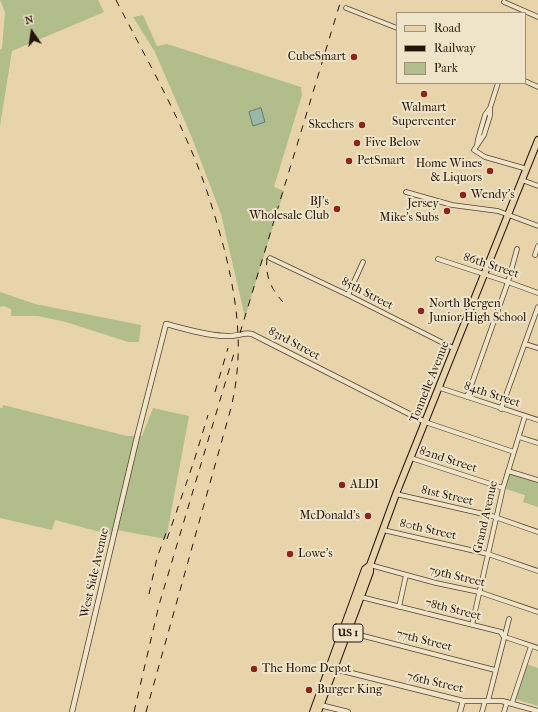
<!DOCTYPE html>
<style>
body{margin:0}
#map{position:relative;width:538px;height:712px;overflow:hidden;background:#e7d4ab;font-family:"IM FELL French Canon",serif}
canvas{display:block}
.legend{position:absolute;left:396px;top:12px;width:130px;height:72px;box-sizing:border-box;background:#efe3c8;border:1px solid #9e907b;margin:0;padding:5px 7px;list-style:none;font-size:12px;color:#241307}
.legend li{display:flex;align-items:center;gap:8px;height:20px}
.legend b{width:20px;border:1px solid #9e907b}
.north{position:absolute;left:12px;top:12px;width:40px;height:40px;-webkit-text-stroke:3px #efe3c8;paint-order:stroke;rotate:347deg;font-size:11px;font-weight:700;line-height:16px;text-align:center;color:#241307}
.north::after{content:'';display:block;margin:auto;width:14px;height:18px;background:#241307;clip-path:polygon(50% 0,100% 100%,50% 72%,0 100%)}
</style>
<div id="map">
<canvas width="538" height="712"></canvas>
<ul class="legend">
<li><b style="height:5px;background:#e7d4ab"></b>Road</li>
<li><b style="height:5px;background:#241307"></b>Railway</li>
<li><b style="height:11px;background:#b1be8c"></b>Park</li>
</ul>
<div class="north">N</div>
</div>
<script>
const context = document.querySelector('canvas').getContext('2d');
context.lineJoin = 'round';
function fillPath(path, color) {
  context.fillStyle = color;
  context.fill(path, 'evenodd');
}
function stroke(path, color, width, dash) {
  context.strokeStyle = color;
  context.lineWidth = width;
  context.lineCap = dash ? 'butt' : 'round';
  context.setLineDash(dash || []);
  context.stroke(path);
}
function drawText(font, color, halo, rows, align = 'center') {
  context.font = font + ' "IM FELL French Canon",serif';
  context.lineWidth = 4;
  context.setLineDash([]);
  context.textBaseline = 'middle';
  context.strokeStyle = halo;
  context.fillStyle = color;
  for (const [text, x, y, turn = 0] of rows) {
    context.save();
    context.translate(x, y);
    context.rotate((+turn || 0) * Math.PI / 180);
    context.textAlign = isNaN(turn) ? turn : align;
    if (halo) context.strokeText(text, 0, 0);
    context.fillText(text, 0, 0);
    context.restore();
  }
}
const green = new Path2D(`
 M0,0H98L104,12L12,51L0,126V50L2,48L5,12Z
 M143,15L157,46L167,44L301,87L302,95L274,187L284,191L245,317L221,214L192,138L155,52L133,17Z
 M0,292L35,304L141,325L139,342H128L66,322L38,316H11V309L4,306L0,307Z
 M3,405L127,436H142L153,408L189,416L166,539L117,530L115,536L55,520L52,530L0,518V408H2Z
 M511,474L538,483V507L523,502L525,495L506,489L509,476Z
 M526,664L538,668V706L515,699Z`);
const water = new Path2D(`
 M261,108L265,122L253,126L249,112Z`);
const minor = new Path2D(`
 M504,2L538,17
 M346,8L397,28
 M525,81L538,87
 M490,108V116L484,135L474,150L485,157L527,169
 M477,145L478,139L485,115L490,108L498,83
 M522,180L538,186
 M406,192L452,205L498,211L538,226
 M535,255L538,246
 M270,258L348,295L455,349
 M438,259L508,282L538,293
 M348,295L363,262
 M525,344L538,348
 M440,388L538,420
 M467,397L508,282L517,249
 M501,409L538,307
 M425,422L514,452
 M519,437L538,443
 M411,458L503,488
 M508,471L538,480
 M396,494L492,516L538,532
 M383,530L488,554L538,571
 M370,565L436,583L479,592L538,612
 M361,597L501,632L503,636L508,638L538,648
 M399,607L406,575
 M472,625L503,488L525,416
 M348,632L495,670
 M488,701L509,619
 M512,703L531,646
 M482,712L485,701
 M504,712L507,702`);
const tertiary = new Path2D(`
 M331,668L463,701H502L538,711
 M320,705L348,712
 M72,712L137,437L166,324C186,329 207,336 227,336C236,337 243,332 252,334L425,422
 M460,712L463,701`);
const primary = new Path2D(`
 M313,712L365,569L370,565
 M318,712L370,572V565L396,494L538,140`);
const rail = new Path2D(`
 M116,0C140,47 167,94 188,143C204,178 215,215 225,252C238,306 244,353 231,408L146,712
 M267,258C265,276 271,289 283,302
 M240,333L341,0
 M215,392L228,348
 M167,539L194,461L208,415
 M149,594L157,558L166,533
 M134,712L159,605L235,350`);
const markers = [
 [354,57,4,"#8f2418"],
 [424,94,4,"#8f2418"],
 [362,125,4,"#8f2418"],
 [357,143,4,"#8f2418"],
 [349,161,4,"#8f2418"],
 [490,171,4,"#8f2418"],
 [463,195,4,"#8f2418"],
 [337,209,4,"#8f2418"],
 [447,211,4,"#8f2418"],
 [421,311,4,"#8f2418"],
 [342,485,4,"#8f2418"],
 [368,516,4,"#8f2418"],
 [290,554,4,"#8f2418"],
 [254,669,4,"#8f2418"],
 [309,690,4,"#8f2418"]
];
const shields = [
 [348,633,30]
];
const shieldNames = [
 ["US 1",348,633]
];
const poiNames = [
 ["CubeSmart",346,57,"right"],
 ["Walmart",424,108,"center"],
 ["Supercenter",424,122,"center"],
 ["Skechers",354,125,"right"],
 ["Five Below",365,143],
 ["PetSmart",357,161],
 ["Home Wines",482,164,"right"],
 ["& Liquors",482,178,"right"],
 ["Wendy's",471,195],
 ["BJ's",329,202,"right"],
 ["Wholesale Club",329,216,"right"],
 ["Jersey",439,204,"right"],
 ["Mike's Subs",439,218,"right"],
 ["North Bergen",429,304],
 ["Junior High School",429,318],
 ["ALDI",350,485],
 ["McDonald's",360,516,"right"],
 ["Lowe's",298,554],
 ["The Home Depot",262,669],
 ["Burger King",317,690]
];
const streetNames = [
 ["86th Street",491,266,18],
 ["85th Street",367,294,27],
 ["83rd Street",294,344,28],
 ["Tonnelle Avenue",430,382,-68],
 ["84th Street",492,395,18],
 ["82nd Street",448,460,18],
 ["81st Street",447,496,13],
 ["Grand Avenue",486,517,-77],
 ["80th Street",428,530,13],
 ["West Side Avenue",95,573,-77],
 ["79th Street",457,577,13],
 ["78th Street",453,610,14],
 ["77th Street",424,641,14],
 ["76th Street",435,683,13]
];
fillPath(green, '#b1be8c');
fillPath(water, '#97b8ab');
stroke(water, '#697669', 1);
stroke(minor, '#554330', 5.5);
stroke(tertiary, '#554330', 6);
stroke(primary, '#241307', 8);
stroke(minor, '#efe3c8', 4);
stroke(tertiary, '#efe3c8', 4.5);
stroke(primary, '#e7d4ab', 6);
stroke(rail, '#241307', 1, [7, 7]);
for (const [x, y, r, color] of markers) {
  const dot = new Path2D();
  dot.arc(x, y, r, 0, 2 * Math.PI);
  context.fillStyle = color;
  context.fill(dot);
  stroke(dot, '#efe3c8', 1.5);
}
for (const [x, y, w] of shields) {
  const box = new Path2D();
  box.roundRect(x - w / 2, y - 9, w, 18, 3);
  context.fillStyle = '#efe3c8';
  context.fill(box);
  stroke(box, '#241307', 1);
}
drawText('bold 11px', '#241307', null, shieldNames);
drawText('12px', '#241307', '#efe3c8', poiNames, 'left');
drawText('12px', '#241307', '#efe3c8', streetNames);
</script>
